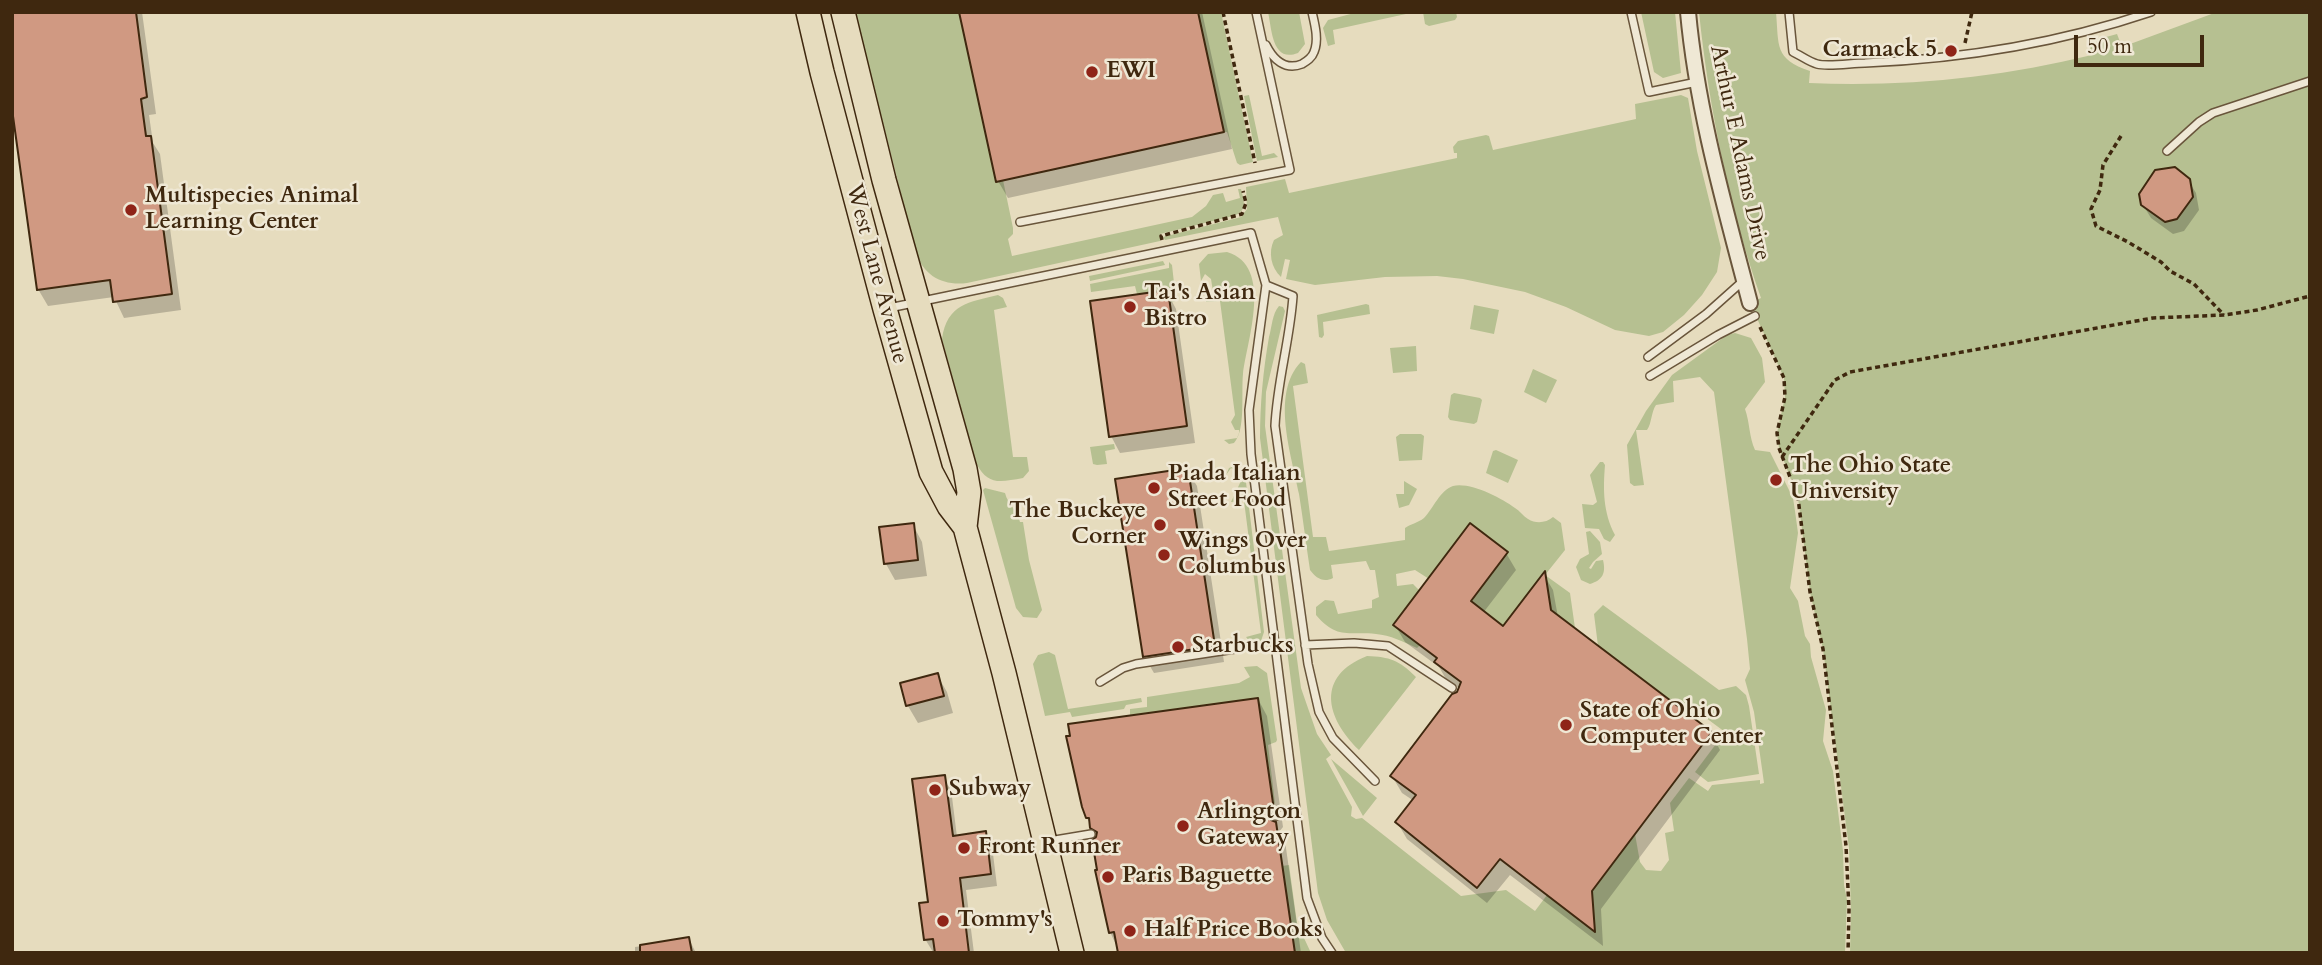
<!DOCTYPE html>
<style>
body{margin:0}
#map{position:relative;width:2322px;height:965px;overflow:hidden;background:#e6dcbe;font-family:Cardo,serif}
canvas{display:block}
.frame{position:absolute;inset:0;border:14px solid #3f280f;pointer-events:none}
.scale{position:absolute;left:2074px;top:35px;width:130px;height:32px;box-sizing:border-box;border:4px solid #3f280f;border-top:0;padding-left:9px;font-size:21px;line-height:24px;white-space:nowrap;color:#3f280f;-webkit-text-stroke:5px #efe8d5;paint-order:stroke}
</style>
<div id="map">
<canvas width="2322" height="965"></canvas>
<div class="frame"></div>
<div class="scale">50 m</div>
</div>
<script>
const context = document.querySelector('canvas').getContext('2d');
context.lineJoin = 'round';
function fillPath(path, color) {
  context.fillStyle = color;
  context.fill(path, 'evenodd');
}
function stroke(path, color, width, dash) {
  context.strokeStyle = color;
  context.lineWidth = width;
  context.lineCap = dash ? 'butt' : 'round';
  context.setLineDash(dash || []);
  context.stroke(path);
}
function drawText(font, color, halo, rows, align = 'center') {
  context.font = font + ' Cardo,serif';
  context.lineWidth = 5;
  context.setLineDash([]);
  context.textBaseline = 'middle';
  context.strokeStyle = halo;
  context.fillStyle = color;
  for (const [text, x, y, turn = 0] of rows) {
    context.save();
    context.translate(x, y);
    context.rotate((+turn || 0) * Math.PI / 180);
    context.textAlign = isNaN(turn) ? turn : align;
    if (halo) context.strokeText(text, 0, 0);
    context.fillText(text, 0, 0);
    context.restore();
  }
}
const green = new Path2D(`
 M855,12H959L1003,180L1013,228V234L1008,239L1012,256L1192,217L1206,206L1213,195L1223,193L1226,202L1240,198L1238,189H1241C1244,201 1248,211 1233,216L1160,234V241L967,283C943,286 924,276 916,253Z
 M1198,12H1221L1253,162L1240,165L1237,163L1227,132H1224Z
 M1268,12H1299L1305,44L1298,53C1272,63 1272,30 1268,12Z
 M1358,12H1415L1333,30L1335,44L1328,46L1323,28L1328,20Z
 M1423,12H1456L1457,17L1455,20L1429,26L1425,24Z
 M1641,12H1675L1681,73L1663,78L1654,72Z
 M1699,12H1776C1779,46 1774,59 1810,71L1809,83C1905,87 1998,78 2092,55L2088,42L2117,34L2122,47L2217,12H2310V953H1850L1851,911L1849,848L1830,702L1823,649L1810,592L1798,498L1779,448L1777,433L1785,397L1784,378L1750,303L1761,298C1729,206 1709,109 1699,12Z
 M1249,95L1262,156L1274,153L1278,157L1257,161L1244,96Z
 M1681,95L1688,98L1697,151L1721,248L1717,272L1702,295L1684,315L1663,332L1649,336L1615,330L1566,307L1525,292L1463,279L1437,276L1385,277L1315,285L1286,279L1290,260L1285,259L1281,277C1271,268 1268,252 1274,240L1283,235L1278,217L1165,240L1163,237L1241,217L1247,209L1246,187L1285,179L1289,193L1457,158V153H1454L1453,147L1458,141L1486,135L1489,136L1493,150L1636,119L1635,104Z
 M1227,252C1274,266 1247,340 1243,374C1241,393 1246,430 1234,443L1229,444L1224,440L1237,438L1239,433V430H1235L1231,422L1235,415L1220,301L1206,302V299L1214,298L1211,279L1205,274L1201,281L1199,264L1208,254Z
 M1163,261L1165,265L1090,281L1089,276Z
 M1169,262L1172,265L1176,301L1169,303L1167,290L1137,294L1135,286L1091,292L1090,284L1169,268Z
 M998,295L1003,298L1007,307L994,310L1013,457H1027L1029,471L1023,478C1000,482 988,486 976,463L942,339C947,304 969,302 998,295Z
 M1366,304L1369,305L1370,314L1323,322L1324,335L1322,338L1319,337L1317,315Z
 M1474,305L1499,310L1494,334L1470,329Z
 M1279,306L1283,307L1285,311L1266,392L1265,426L1301,688L1317,734L1331,755L1326,759L1352,807L1351,816L1356,819L1362,818L1461,896L1506,890L1535,911L1547,895L1594,931L1592,891L1635,834L1640,862L1646,870L1661,871L1669,860L1665,833L1674,831L1670,803L1689,778L1708,791L1712,785L1760,780V784L1764,783L1754,712L1745,680L1750,669L1747,639L1714,392L1700,377L1673,381L1674,402L1656,405C1651,412 1652,423 1647,430H1636L1644,485L1634,486L1630,483L1627,445L1646,411L1672,375L1727,335L1735,333L1751,338L1762,358L1765,382L1745,409C1750,423 1749,437 1755,450L1770,452L1793,498L1795,511L1798,533L1790,588L1798,601L1805,636L1810,644L1811,657L1826,710L1823,741L1833,771L1843,851L1844,885L1847,900L1845,953H1346L1327,920L1318,893L1260,438C1260,404 1263,371 1269,337C1272,327 1272,314 1279,306Z
 M1416,346L1417,371L1393,373L1390,348Z
 M1301,362L1305,364L1308,383L1293,386L1313,537H1326L1329,551L1405,540V528C1410,524 1418,523 1424,518C1433,509 1440,490 1453,486C1471,482 1501,498 1515,508C1520,511 1523,516 1528,519C1536,524 1546,523 1553,517L1561,523L1565,550L1545,575L1570,593L1575,628L1551,610L1545,572L1503,626L1415,570L1396,574L1397,586L1413,584L1419,590L1420,645L1417,648C1404,642 1390,635 1376,634C1349,631 1337,640 1316,615V607L1325,600L1334,601L1338,614L1372,608V600L1379,597L1375,570H1370L1366,561L1331,565L1333,578C1323,583 1316,578 1310,570C1306,544 1303,519 1299,494C1292,456 1270,394 1301,362Z
 M1533,369L1557,380L1546,403L1524,392Z
 M1454,393L1480,398L1482,400L1477,422L1474,424L1450,420L1448,417L1451,395Z
 M1400,434H1421L1424,436L1422,460L1399,461L1396,437Z
 M1114,444L1115,449L1105,451L1107,464L1097,465L1093,464L1090,447Z
 M1496,450L1518,460L1508,483L1486,473L1493,451Z
 M1600,462H1603L1605,465C1603,490 1603,512 1615,535L1610,542L1604,539L1599,529L1585,528L1582,504L1593,505L1597,502L1590,475Z
 M1235,466L1245,474L1264,632L1261,641L1252,644L1246,637L1261,633L1244,501L1231,502L1240,483L1238,472L1231,468L1226,475L1229,468Z
 M1404,481L1417,489L1409,505L1399,508L1396,494H1404Z
 M985,488L1005,493C1008,505 1017,509 1020,522H1023L1029,560L1042,610L1037,618L1023,617L1016,608L983,490Z
 M1590,531L1600,542L1602,554L1593,562L1589,568L1591,569L1596,561L1603,560C1606,573 1603,580 1590,584L1581,580L1576,567L1580,559L1589,554L1586,532Z
 M1603,605L1719,690L1736,686L1746,695L1749,706L1759,774L1708,782L1695,772L1725,732L1698,712L1694,718L1598,646L1594,614Z
 M1049,652L1055,655L1068,709L1141,698L1142,702L1126,705L1124,709L1072,717L1070,712L1045,716L1033,664L1038,655Z
 M1367,656C1390,657 1399,660 1416,677L1359,750C1325,717 1316,676 1367,656Z
 M1257,666L1267,673L1277,740L1276,742L1268,745L1275,803L1274,804L1258,698L1130,715V709L1147,707V697L1239,683L1250,677L1244,667Z
 M1331,759L1377,798L1363,816Z
 M1289,865L1297,923L1311,953H1295L1282,866Z`);
const shadow = new Path2D(`
 M12,12H142L156,114L149,115L153,143L160,154L181,310L124,318L114,297L48,306L38,289L17,131L12,132Z
 M961,12H1202L1232,149L1008,198L998,181Z
 M2188,180L2196,193L2199,210L2184,231L2173,234L2151,218L2143,205Z
 M1167,292L1176,309L1195,443L1120,453L1111,436Z
 M1187,470L1197,486L1224,662L1154,673L1144,656Z
 M913,525L922,542L927,576L895,580L886,564Z
 M1506,553L1516,570L1483,613L1504,628L1544,575L1553,590L1558,617L1711,733L1720,750L1601,909L1603,946L1510,875L1487,903L1407,839L1397,822L1414,801L1402,793L1392,776L1460,689L1446,679L1439,667L1405,642L1395,625Z
 M937,675L947,692L953,713L918,723L908,706L902,684Z
 M1258,699L1267,716L1283,827L1279,832L1285,841L1301,953H1120L1110,932L1099,871L1098,838L1087,818Z
 M944,777L951,789L957,837L985,833L992,846L997,886L966,890L974,953L933,952L925,939Z
 M689,939L696,953H635V947Z`);
const building = new Path2D(`
 M12,12H136L147,97L141,99L146,136H151L172,294L113,302L110,280L37,290L12,109Z
 M959,12H1198L1224,132L996,182Z
 M2175,167L2190,179L2193,197L2177,219L2165,222L2141,205L2139,194L2155,170Z
 M1168,290L1187,426L1109,437L1090,301Z
 M1188,468L1215,646L1143,657L1115,479Z
 M914,523L918,560L884,564L879,527Z
 M1470,523L1508,552L1471,601L1503,626L1545,571L1551,610L1712,732L1592,891L1595,932L1500,859L1477,888L1395,822L1416,795L1390,776L1452,694L1457,692L1461,682L1434,662L1437,658L1393,625Z
 M938,673L944,696L906,706L900,683Z
 M1258,698L1274,810L1269,816L1271,820L1276,822L1295,953H1118L1114,932L1109,933L1095,870H1097L1092,840L1096,837L1097,832L1090,828L1089,818H1086L1082,807L1066,736H1070L1068,724Z
 M945,775L953,836L986,831L991,874L960,878L969,953H935L933,939L924,940L919,903L928,902L912,779Z
 M689,937L692,953H640V945Z`);
const path = new Path2D(`
 M1223,12L1255,163
 M1965,43L1972,12
 M2121,136L2103,165L2100,190L2091,209L2096,226L2128,242L2161,262L2170,271L2194,284L2224,315
 M1162,240L1161,236L1242,214L1246,203L1243,191
 M1760,327L1784,378L1785,397L1777,433L1779,448L1798,498L1810,592L1823,649L1846,846L1849,910L1848,953
 M1782,457L1835,380L1850,372L2153,318L2224,315L2257,310L2310,296`);
const lane = new Path2D(`
 M1631,12L1649,92L1697,82
 M1789,12L1793,52C1800,55 1809,62 1817,64C1828,67 1852,63 1865,63C1962,59 2059,43 2151,12
 M1266,45C1273,59 1285,71 1302,64C1307,61 1312,58 1314,52C1319,40 1315,25 1312,12
 M2167,151L2199,122L2213,113L2310,81
 M1020,222L1290,170L1256,12
 M1266,285L1293,296C1290,340 1277,382 1275,426L1308,664L1319,712L1333,738L1375,781
 M889,308L1251,233L1266,285L1249,410L1251,454L1307,898L1322,938L1332,953
 M1648,357L1706,314L1743,281
 M1650,376L1718,335L1755,316
 M1305,645L1354,643L1388,646L1452,688
 M1100,682L1123,668L1136,664L1241,648
 M1275,816L1296,813
 M1049,841L1091,834`);
const street = new Path2D(`
 M1688,12C1697,111 1725,207 1750,303`);
const primary = new Path2D(`
 M808,12L822,72L885,309L931,472L949,506L965,527
 M843,12L884,180L965,469L969,492L965,527L1004,673L1072,953`);
const markers = [
 [1951,51,7,"#8f2418"],
 [1092,72,7,"#8f2418"],
 [131,210,7,"#8f2418"],
 [1130,307,7,"#8f2418"],
 [1776,480,7,"#8f2418"],
 [1154,488,7,"#8f2418"],
 [1160,525,7,"#8f2418"],
 [1164,555,7,"#8f2418"],
 [1178,647,7,"#8f2418"],
 [1566,725,7,"#8f2418"],
 [935,790,7,"#8f2418"],
 [1183,826,7,"#8f2418"],
 [964,848,7,"#8f2418"],
 [1108,877,7,"#8f2418"],
 [943,921,7,"#8f2418"],
 [1130,931,7,"#8f2418"]
];
const poiNames = [
 ["Carmack 5",1937,51,"right"],
 ["EWI",1106,72],
 ["Multispecies Animal",145,197],
 ["Learning Center",145,223],
 ["Tai's Asian",1144,294],
 ["Bistro",1144,320],
 ["The Ohio State",1790,467],
 ["University",1790,493],
 ["Piada Italian",1168,475],
 ["Street Food",1168,501],
 ["The Buckeye",1146,512,"right"],
 ["Corner",1146,538,"right"],
 ["Wings Over",1178,542],
 ["Columbus",1178,568],
 ["Starbucks",1192,647],
 ["State of Ohio",1580,712],
 ["Computer Center",1580,738],
 ["Subway",949,790],
 ["Arlington",1197,813],
 ["Gateway",1197,839],
 ["Front Runner",978,848],
 ["Paris Baguette",1122,877],
 ["Tommy's",957,921],
 ["Half Price Books",1144,931]
];
const streetNames = [
 ["Arthur E Adams Drive",1739,153,78],
 ["West Lane Avenue",876,274,75]
];
fillPath(green, '#b6c091');
fillPath(shadow, '#0003');
fillPath(building, '#d09982');
stroke(building, '#3f280f', 2);
stroke(lane, '#69553b', 10);
stroke(street, '#69553b', 18);
stroke(primary, '#3f280f', 26);
stroke(path, '#3f280f', 3.5, [5, 3.5]);
stroke(lane, '#efe8d5', 7);
stroke(street, '#efe8d5', 14);
stroke(primary, '#e6dcbe', 23);
for (const [x, y, r, color] of markers) {
  const dot = new Path2D();
  dot.arc(x, y, r, 0, 2 * Math.PI);
  context.fillStyle = color;
  context.fill(dot);
  stroke(dot, '#efe8d5', 2.5);
}
drawText('bold 23px', '#3f280f', '#efe8d5', poiNames, 'left');
drawText('23px', '#3f280f', '#efe8d5', streetNames);
</script>
